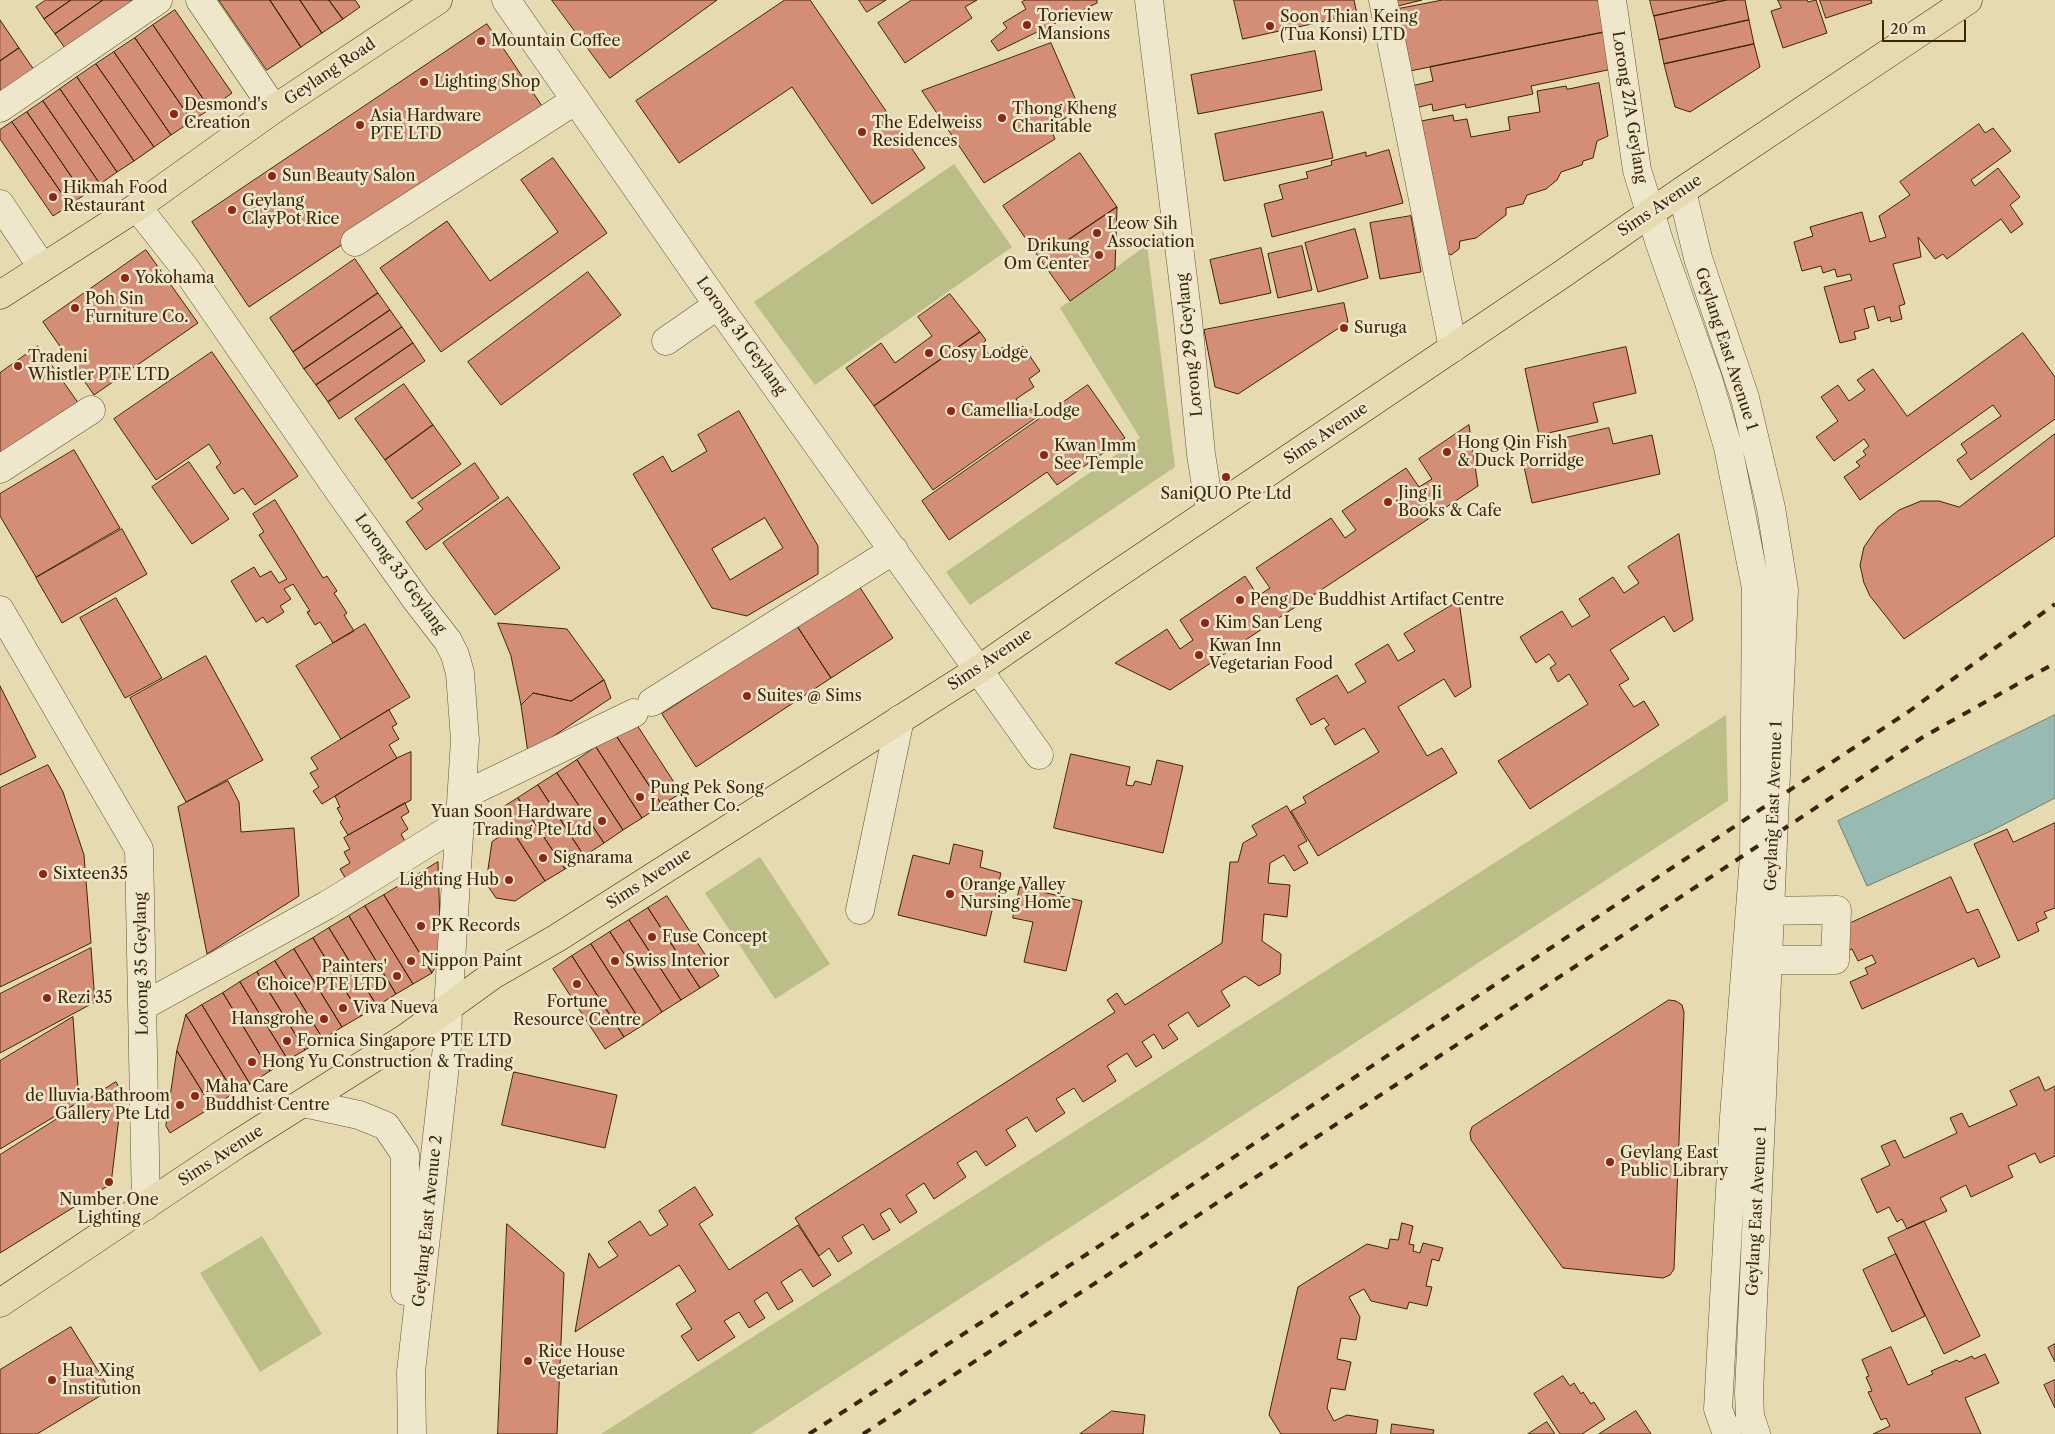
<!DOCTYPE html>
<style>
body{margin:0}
#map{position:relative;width:2055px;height:1434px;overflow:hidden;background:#e5dab0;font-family:"Libre Caslon Text",serif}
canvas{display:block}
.scale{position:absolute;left:1882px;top:20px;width:84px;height:22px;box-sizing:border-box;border:2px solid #3d2608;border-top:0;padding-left:6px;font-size:15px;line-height:18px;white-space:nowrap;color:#3d2608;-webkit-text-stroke:4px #eee7cc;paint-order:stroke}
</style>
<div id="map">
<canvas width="2055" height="1434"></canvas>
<div class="scale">20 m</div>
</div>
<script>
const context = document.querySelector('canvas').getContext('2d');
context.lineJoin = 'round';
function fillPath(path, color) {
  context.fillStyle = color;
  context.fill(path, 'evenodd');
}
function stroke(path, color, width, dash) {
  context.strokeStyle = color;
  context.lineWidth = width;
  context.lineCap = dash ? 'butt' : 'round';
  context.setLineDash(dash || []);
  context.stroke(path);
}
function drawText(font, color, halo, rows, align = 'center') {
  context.font = font + ' "Libre Caslon Text",serif';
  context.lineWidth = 5;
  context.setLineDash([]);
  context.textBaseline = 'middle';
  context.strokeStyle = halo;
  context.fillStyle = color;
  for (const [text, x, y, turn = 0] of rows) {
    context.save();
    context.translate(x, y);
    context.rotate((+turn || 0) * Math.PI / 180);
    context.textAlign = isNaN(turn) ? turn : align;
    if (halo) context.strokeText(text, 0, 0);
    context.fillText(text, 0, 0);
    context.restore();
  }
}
const green = new Path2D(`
 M954,164L1012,247L815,385L754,302Z
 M1147,245L1175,467L970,605L946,572L1140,438L1060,308Z
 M1726,715L1728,801L751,1434H601Z
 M760,857L830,964L775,999L705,893Z
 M262,1236L322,1334L260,1372L200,1273Z`);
const water = new Path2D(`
 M2055,715V798L1991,831L1867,886L1838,821Z`);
const building = new Path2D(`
 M46,0H71L44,19L36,7Z
 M71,0H103L55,34L44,19Z
 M103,0H133L65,48L55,34Z
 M219,0H270L301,47L267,70Z
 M270,0H300L322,33L301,47Z
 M300,0H329L343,19L322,33Z
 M329,0H355L360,7L343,19Z
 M552,0H717L610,78Z
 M785,0H810L925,168L872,204L792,87L679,163L636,101Z
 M859,0H886L867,12Z
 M912,0H977L965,7L972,18L905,63L878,23Z
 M1026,0H1097V3L998,51L991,41L1007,28L1003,23L1026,9L1022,2Z
 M1234,0H1354L1357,14L1243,39Z
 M1388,0H1422L1390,8Z
 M1443,0H1604L1610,31L1400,73L1388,11Z
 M1650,0H1727L1654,16Z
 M1727,0H1745L1749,20L1659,40L1654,16Z
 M1778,0H1807L1808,2L1816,0L1827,33L1783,48L1771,11L1781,8Z
 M1820,0H1871L1872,3L1826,18Z
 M175,10L232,93L210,109L153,25Z
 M0,20L19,48L0,61Z
 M1749,20L1754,44L1664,64L1659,40Z
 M487,24L544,109L249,307L192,222Z
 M153,25L210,109L192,121L135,38Z
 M1610,31L1617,68L1531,86L1533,94L1466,108L1465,104L1433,111L1432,104L1415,108L1411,86L1433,81L1430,67Z
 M135,38L192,121L171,135L114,52Z
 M1051,43L1081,112L1049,125L1055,139L984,183L922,91Z
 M1754,44L1760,67L1690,112L1675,107L1664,64Z
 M19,48L34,70L0,92V61Z
 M1315,51L1322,90L1198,114L1191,75Z
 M114,52L171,135L154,147L96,64Z
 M96,64L154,147L134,161L77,77Z
 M77,77L134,161L117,172L60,89Z
 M1599,83L1608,136L1597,141L1593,158L1583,161L1582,165L1561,172L1557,180L1546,189L1527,195L1523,204L1506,208V215L1476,238L1460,241L1459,249L1451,255L1438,247L1416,122L1453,115L1454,121L1467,119L1471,137L1510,130L1508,117L1540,112L1537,91L1566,86L1567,89Z
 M60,89L117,172L100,184L43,101Z
 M43,101L100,184L84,195L27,112Z
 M27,112L84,195L70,205L12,122Z
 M1323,112L1333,158L1224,181L1215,134Z
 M12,122L70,205L53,216L0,139V130Z
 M1979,124L1985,133L1993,128L2011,151L1971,180L1975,186L1998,168L2020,197L2010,205L2023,224L2011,233L2001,219L1947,259L1943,254L1935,259L1918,237L1921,257L1893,264L1905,304L1899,306L1902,319L1891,322L1890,317L1878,321L1874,306L1864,309L1869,328L1854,332L1856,339L1840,343L1824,287L1852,280L1850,274L1837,277L1835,269L1823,273L1821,266L1802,271L1794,242L1813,236L1810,227L1862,212L1870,242L1886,237L1879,216L1910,195L1900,182Z
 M1389,150L1403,203L1272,237L1264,204L1283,199L1279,185L1308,178L1306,172L1332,165L1331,161L1366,152V156Z
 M1080,153L1117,207L1040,259L1003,206Z
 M553,158L607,233L441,352L380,268L447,221L490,281L558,232L521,180Z
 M1117,207L1115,269L1070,301L1040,259Z
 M1411,216L1421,272L1380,279L1370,223Z
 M1355,229L1368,278L1318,292L1305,243Z
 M1302,246L1312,290L1278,298L1268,254Z
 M1261,248L1271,293L1220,304L1210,260Z
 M146,250L198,323L94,395L43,322Z
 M355,259L378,293L293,352L270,318Z
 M588,272L621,315L501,405L468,362Z
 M378,293L390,310L304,369L293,352Z
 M950,294L980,332L874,406L846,368L881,343L895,363L932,336L918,317Z
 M1344,303L1348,322L1238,394L1215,387L1204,330Z
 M390,310L402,327L316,385L304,369Z
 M402,327L413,343L328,402L316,385Z
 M980,332L986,340L982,344L990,356L1003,347L1008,356L1023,346L1040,371L1029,379L1034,387L1016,399L1026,413L1031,409L1037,417L933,490L874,406Z
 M2023,333L2055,377V419L1971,480L1957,460L1967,453L1961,444L2001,416L1993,405L1860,500L1844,477L1860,466L1856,462L1866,455L1863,451L1869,446L1864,439L1834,461L1816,437L1838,421L1821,397L1838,385L1849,401L1865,390L1857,380L1873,369L1907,416Z
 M413,343L425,361L339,419L328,402Z
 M38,346L79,404L0,459V373Z
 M1626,347L1636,393L1593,403L1598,422L1539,435L1525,369Z
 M212,352L298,476L255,505L243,488L234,494L216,467L221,463L209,444L156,480L114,419Z
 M404,384L433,425L385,460L355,419Z
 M1088,385L1125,438L1057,485L1047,472L949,540L922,501Z
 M739,411L818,546V574L747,616L712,608L633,474L663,456L672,472L707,451L698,435ZM765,518L783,548L730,580L712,549Z
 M433,425L461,464L412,499L385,460Z
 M1469,425L1478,486L1170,690L1115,663L1167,629L1180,649L1193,640L1180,620L1245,576L1258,596L1270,588L1256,568L1331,518L1345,538L1356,530L1342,511L1406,468L1419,487L1432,479L1419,459Z
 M1609,428L1613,444L1652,435L1660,474L1532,503L1523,462L1564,453L1561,439Z
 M2055,434V536L1904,639L1870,596L1864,583L1860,565L1864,547L1878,527L1899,510L1921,501H1939L1959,507Z
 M74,450L120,528L36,577L0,516V494Z
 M189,462L229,519L192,544L152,487Z
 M475,463L499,498L426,550L406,522L423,509L418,503Z
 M508,497L560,568L495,615L443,543Z
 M275,500L323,578L327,576L337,591L334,593L347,613L344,615L354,631L333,643L320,622L315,625L307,612L310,611L293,584L284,589L291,599L280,606L284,612L267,623L263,617L256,622L231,581L254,567L260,577L271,571L279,583L287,579L259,535L264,532L253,514Z
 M122,529L147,574L62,623L36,578Z
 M1679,534L1693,620L1674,632L1664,616L1610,650L1629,679L1619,685L1634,707L1644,701L1659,725L1530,809L1498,761L1588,704L1569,674L1558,682L1550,668L1556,664L1549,654L1536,663L1520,637L1562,611L1572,627L1590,616L1579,599L1613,577L1624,593L1639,583L1628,567Z
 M859,586L893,638L831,678L797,626Z
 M116,598L162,678L125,698L80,618Z
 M1459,601L1471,687L1455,697L1444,679L1398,707L1427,756L1442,748L1457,773L1318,856L1291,811L1306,803L1303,797L1379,752L1364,728L1335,745L1325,728L1329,725L1324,718L1311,725L1296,699L1337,675L1348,693L1366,682L1355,664L1388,644L1398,661L1415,651L1404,634Z
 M498,623L567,629L604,680L571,701L533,693L521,705L511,656Z
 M365,624L410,697L341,739L296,666Z
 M797,626L831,678L696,767L662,714Z
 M206,656L263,760L186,802L130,698Z
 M604,680L611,698L528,753L521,705L533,693L571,701Z
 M0,686L36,757L0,775Z
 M389,710L397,724L392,727L399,739L389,745L397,758L322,804L313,791L319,787L310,773L318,769L311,758Z
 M635,722L681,793L662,805L615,734Z
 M615,734L662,805L642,818L596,747Z
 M596,747L642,818L623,830L577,760Z
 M411,752V800L348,835L340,822L343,819L337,808L340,807L335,796L397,758Z
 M1071,754L1130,767L1126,785L1133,786L1135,781L1151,785L1157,760L1183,766L1163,853L1054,828Z
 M577,760L623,830L604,843L557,773Z
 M48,765L63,792L84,855L91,943L0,987V788Z
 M557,773L604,843L584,856L538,785Z
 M228,781L239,802L241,832L294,828L299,896L207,954L178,807Z
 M538,785L584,856L565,869L518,798Z
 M518,798L565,869L545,881L499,810Z
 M405,803L409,812L401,817L408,829L401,834L408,847L347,881L340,869L350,863L344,852L350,849L344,838Z
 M1287,806L1307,841L1298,846L1308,863L1294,871L1284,855L1270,863L1268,883L1290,885L1287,917L1264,914L1262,941L1281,954L1280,974L1259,986L1245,976L1221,991L1230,1006L1198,1027L1188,1012L1168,1025L1178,1039L1163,1049L1154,1034L1142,1042L1152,1057L1136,1067L1127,1053L1107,1066L1116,1081L1083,1102L1074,1088L1056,1099L1065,1113L1036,1132L1027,1117L1006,1130L1016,1146L986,1166L976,1151L957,1163L966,1177L934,1199L924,1183L906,1195L917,1212L900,1223L890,1208L880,1214L890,1230L873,1240L863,1224L842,1237L852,1253L838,1262L829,1248L819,1256L795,1218L1115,1012L1107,1000L1117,993L1125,1005L1222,943L1230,862H1238L1243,843L1257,835L1252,826Z
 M2055,823V908L2044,912L2047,918L2036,923L2039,931L2018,941L1974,844L2007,829L2013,842Z
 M511,829L545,881L515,901L496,898L486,883L492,842Z
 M954,844L983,851L980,867L1001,873L986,936L898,915L913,855L949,864Z
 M438,862L441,956L432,973L384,895Z
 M1951,877L1967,913L1978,909L2000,957L1978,967L1974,958L1862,1009L1850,982L1868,974L1865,968L1876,963L1872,955L1858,961L1852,949L1850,950L1840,928Z
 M1020,887L1082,901L1066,971L1024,962L1033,922L1013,918Z
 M384,895L432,973L413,984L365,906Z
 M667,896L719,976L700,988L648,908Z
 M365,906L413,984L396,994L349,916Z
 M648,908L700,988L681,1000L629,920Z
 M349,916L396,994L377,1006L329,928Z
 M629,920L681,1000L662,1012L610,932Z
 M329,928L377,1006L361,1016L313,938Z
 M610,932L662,1012L643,1025L591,944Z
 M313,938L361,1016L342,1027L294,949Z
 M591,944L643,1025L624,1037L572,956Z
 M91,948L95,1002L0,1053V994Z
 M294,949L342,1027L323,1039L275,961Z
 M572,956L624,1037L605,1049L553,969Z
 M275,961L323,1039L305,1050L257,972Z
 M257,972L305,1050L288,1060L240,982Z
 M240,982L288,1060L270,1071L223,993Z
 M223,993L270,1071L250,1084L202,1005Z
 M1669,1000L1676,1001L1682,1005L1684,1012L1674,1269L1670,1275L1663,1278L1563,1268L1471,1140L1470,1133L1472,1127Z
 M202,1005L250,1084L234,1093L186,1015Z
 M186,1015L234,1093L212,1107L177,1051Z
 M73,1017L79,1102L0,1149V1061Z
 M177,1051L212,1107L170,1133L166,1126Z
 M514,1072L617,1095L605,1148L502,1125Z
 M2039,1077L2045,1091L2055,1086V1156L2040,1163L2035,1153L2008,1166L2013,1177L1971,1197L1966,1185L1940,1198L1947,1211L1907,1229L1902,1219L1897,1222L1889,1207L1877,1213L1861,1179L1890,1165L1881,1146L1895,1140L1904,1158L1957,1133L1950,1118L1962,1113L1969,1127L2017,1105L2010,1091Z
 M116,1082L122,1092L111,1184L0,1253V1155Z
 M695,1187L713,1215L699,1224L729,1270L798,1225L831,1275L813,1287L801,1269L781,1282L793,1301L778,1310L767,1292L754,1301L765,1318L749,1328L739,1312L724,1321L735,1337L698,1361L681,1336L692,1329L676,1304L696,1291L679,1265L575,1332L589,1253L599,1268L618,1256L608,1242L640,1221L650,1236L668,1225L659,1211Z
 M1924,1221L1980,1336L1944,1354L1888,1238Z
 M1402,1223L1413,1226L1409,1244L1414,1245L1413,1251L1420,1253L1423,1243L1443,1248L1439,1261L1432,1259L1426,1286L1432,1287L1427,1306L1409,1302L1407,1309L1371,1301L1364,1289L1349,1297L1360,1317L1356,1340L1341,1338L1337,1359L1351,1362L1345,1390L1331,1388L1327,1408L1334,1421L1347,1415L1378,1420L1376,1434H1281L1269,1415L1298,1287L1367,1244L1388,1249L1390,1239L1398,1240Z
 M507,1224L564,1273L557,1434H498Z
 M1896,1254L1925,1316L1892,1332L1863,1270Z
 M71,1327L110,1390L37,1434H0V1370Z
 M2055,1344V1362L2048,1348Z
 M1891,1347L1908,1385L1933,1374L1931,1371L1957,1360L1959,1362L1972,1356L1974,1359L1985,1354L1999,1383L1965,1398L1981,1434H1873L1890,1426L1886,1418L1881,1420L1868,1392L1872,1391L1866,1377L1869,1376L1862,1360Z
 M1563,1376L1570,1386L1574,1383L1581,1394L1583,1392L1591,1404L1594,1402L1605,1419L1582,1434H1560L1534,1394Z
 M2055,1380V1408L2044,1385Z
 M1112,1411L1145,1415L1143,1434H1080Z
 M1636,1411L1651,1434H1599Z
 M1547,1422L1555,1434H1528Z
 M1392,1424L1434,1430L1433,1434H1391Z`);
const minor = new Path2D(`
 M200,0L274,109
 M506,0L718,305L1039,755
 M1149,0L1188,320L1201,454L1210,511
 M1383,0L1453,348
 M1612,0L1637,170L1660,244L1708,379L1728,447L1756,588L1754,857L1734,1117L1718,1409L1727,1434
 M0,108L158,0
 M1682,191L1698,258L1745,398L1771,508L1784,590L1749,1393L1750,1416L1756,1434
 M0,204L42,267
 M137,207L185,268L336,487L417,601L448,641L455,655L460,673L465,740L448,1008L447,1047L411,1372L412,1434
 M355,242L576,100
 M666,341L718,305
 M0,469L91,410
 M0,610L139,849L146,1206
 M652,702L894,550
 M462,796L634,713
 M860,910L900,719
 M1751,960H1835L1837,910L1754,911
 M143,1006L327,905L460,823
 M304,1103L359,1115L386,1126L405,1154V1291`);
const major = new Path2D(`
 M0,295L137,207L274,109L438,0
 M0,1303L236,1145L407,1037L493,975L557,938L978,670L1104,583L1561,275L1682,191L1968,0`);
const rail = new Path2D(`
 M809,1434L1084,1256L1908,712L2055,604
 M863,1434L1100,1280L1923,737L2055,663`);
const markers = [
 [1027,25,5,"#8f2418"],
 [1270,26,5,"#8f2418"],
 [481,41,5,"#8f2418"],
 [424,82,5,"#8f2418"],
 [174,114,5,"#8f2418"],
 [1002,118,5,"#8f2418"],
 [360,125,5,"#8f2418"],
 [862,132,5,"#8f2418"],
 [272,176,5,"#8f2418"],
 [53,197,5,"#8f2418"],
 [232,210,5,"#8f2418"],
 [1097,233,5,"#8f2418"],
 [1099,255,5,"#8f2418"],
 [125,278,5,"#8f2418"],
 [75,308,5,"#8f2418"],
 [1344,328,5,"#8f2418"],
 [929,353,5,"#8f2418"],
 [18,366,5,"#8f2418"],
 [951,411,5,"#8f2418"],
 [1447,452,5,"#8f2418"],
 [1044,455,5,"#8f2418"],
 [1226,477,5,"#8f2418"],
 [1388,502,5,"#8f2418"],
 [1240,600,5,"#8f2418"],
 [1205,623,5,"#8f2418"],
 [1199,655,5,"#8f2418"],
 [747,696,5,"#8f2418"],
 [640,797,5,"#8f2418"],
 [602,821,5,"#8f2418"],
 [543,858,5,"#8f2418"],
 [43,874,5,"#8f2418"],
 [509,880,5,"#8f2418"],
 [950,894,5,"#8f2418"],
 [421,926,5,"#8f2418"],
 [652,937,5,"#8f2418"],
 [411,961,5,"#8f2418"],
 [615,961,5,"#8f2418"],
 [397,976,5,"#8f2418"],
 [577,984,5,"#8f2418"],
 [47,998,5,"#8f2418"],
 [343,1008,5,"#8f2418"],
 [324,1019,5,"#8f2418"],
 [287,1041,5,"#8f2418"],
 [252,1062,5,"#8f2418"],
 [195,1096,5,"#8f2418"],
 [180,1105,5,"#8f2418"],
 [1610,1162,5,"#8f2418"],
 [109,1182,5,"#8f2418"],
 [528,1361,5,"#8f2418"],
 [52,1380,5,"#8f2418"]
];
const poiNames = [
 ["Torieview",1037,16],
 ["Mansions",1037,34],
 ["Soon Thian Keing",1280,17],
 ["(Tua Konsi) LTD",1280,35],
 ["Mountain Coffee",491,41],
 ["Lighting Shop",434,82],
 ["Desmond's",184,105],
 ["Creation",184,123],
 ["Thong Kheng",1012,109],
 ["Charitable",1012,127],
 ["Asia Hardware",370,116],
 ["PTE LTD",370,134],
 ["The Edelweiss",872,123],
 ["Residences",872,141],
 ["Sun Beauty Salon",282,176],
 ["Hikmah Food",63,188],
 ["Restaurant",63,206],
 ["Geylang",242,201],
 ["ClayPot Rice",242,219],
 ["Leow Sih",1107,224],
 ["Association",1107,242],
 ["Drikung",1089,246,"right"],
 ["Om Center",1089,264,"right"],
 ["Yokohama",135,278],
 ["Poh Sin",85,299],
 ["Furniture Co.",85,317],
 ["Suruga",1354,328],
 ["Cosy Lodge",939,353],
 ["Tradeni",28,357],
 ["Whistler PTE LTD",28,375],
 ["Camellia Lodge",961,411],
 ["Hong Qin Fish",1457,443],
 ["& Duck Porridge",1457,461],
 ["Kwan Imm",1054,446],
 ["See Temple",1054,464],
 ["Jing Ji",1398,493],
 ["Books & Cafe",1398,511],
 ["SaniQUO Pte Ltd",1226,494,"center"],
 ["Peng De Buddhist Artifact Centre",1250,600],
 ["Kim San Leng",1215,623],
 ["Kwan Inn",1209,646],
 ["Vegetarian Food",1209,664],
 ["Suites @ Sims",757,696],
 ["Pung Pek Song",650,788],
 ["Leather Co.",650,806],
 ["Yuan Soon Hardware",592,812,"right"],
 ["Trading Pte Ltd",592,830,"right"],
 ["Signarama",553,858],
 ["Sixteen35",53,874],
 ["Lighting Hub",499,880,"right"],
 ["Orange Valley",960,885],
 ["Nursing Home",960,903],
 ["PK Records",431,926],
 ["Fuse Concept",662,937],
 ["Nippon Paint",421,961],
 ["Swiss Interior",625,961],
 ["Painters'",387,967,"right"],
 ["Choice PTE LTD",387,985,"right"],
 ["Rezi 35",57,998],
 ["Fortune",577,1002,"center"],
 ["Resource Centre",577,1020,"center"],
 ["Viva Nueva",353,1008],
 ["Hansgrohe",314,1019,"right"],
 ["Fornica Singapore PTE LTD",297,1041],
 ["Hong Yu Construction & Trading",262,1062],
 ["Maha Care",205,1087],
 ["Buddhist Centre",205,1105],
 ["de lluvia Bathroom",170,1096,"right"],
 ["Gallery Pte Ltd",170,1114,"right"],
 ["Geylang East",1620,1153],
 ["Public Library",1620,1171],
 ["Number One",109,1200,"center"],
 ["Lighting",109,1218,"center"],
 ["Rice House",538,1352],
 ["Vegetarian",538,1370],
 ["Hua Xing",62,1371],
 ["Institution",62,1389]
];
const streetNames = [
 ["Geylang Road",330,72,-34],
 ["Lorong 27A Geylang",1629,107,81],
 ["Sims Avenue",1660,206,-34],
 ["Lorong 31 Geylang",741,336,54],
 ["Lorong 29 Geylang",1190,345,-96],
 ["Geylang East Avenue 1",1726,349,72],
 ["Sims Avenue",1326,434,-34],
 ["Lorong 33 Geylang",400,574,54],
 ["Sims Avenue",990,660,-34],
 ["Geylang East Avenue 1",1774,806,-88],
 ["Sims Avenue",649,879,-33],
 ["Lorong 35 Geylang",142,964,-91],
 ["Sims Avenue",221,1156,-33],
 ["Geylang East Avenue 1",1757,1211,-87],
 ["Geylang East Avenue 2",428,1221,-84]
];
fillPath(green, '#bbbe87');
fillPath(water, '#97bab2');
stroke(water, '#737f6e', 1);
fillPath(building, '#d58e76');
stroke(building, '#3d2608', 1);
stroke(minor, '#675332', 29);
stroke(major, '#3d2608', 29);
stroke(minor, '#eee7cc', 28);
stroke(major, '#e5dab0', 28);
stroke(rail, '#3d2608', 4, [9, 9]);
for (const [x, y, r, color] of markers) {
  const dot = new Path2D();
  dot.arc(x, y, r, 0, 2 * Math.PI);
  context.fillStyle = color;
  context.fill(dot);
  stroke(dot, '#eee7cc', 2);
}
drawText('16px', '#3d2608', '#eee7cc', poiNames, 'left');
drawText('16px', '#3d2608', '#eee7cc', streetNames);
</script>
